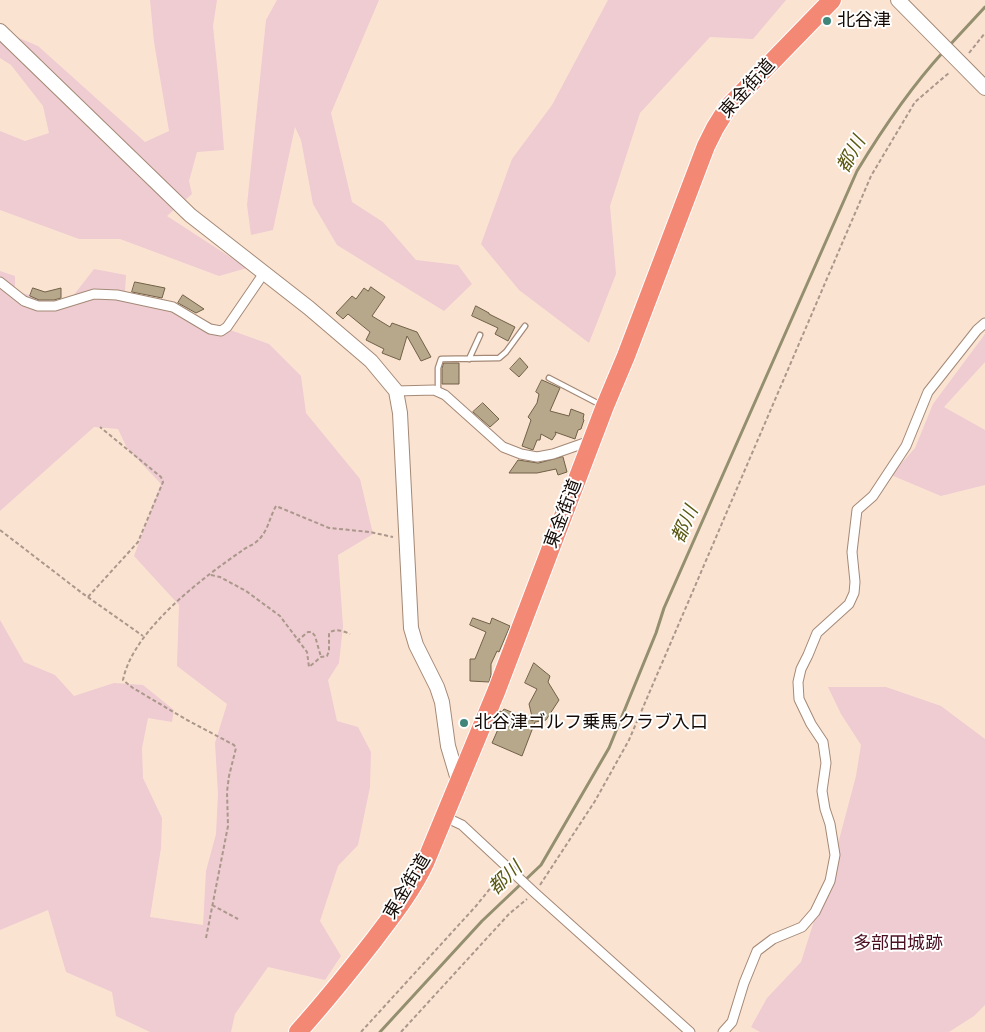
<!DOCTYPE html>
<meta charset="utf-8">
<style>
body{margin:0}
canvas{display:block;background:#fbe3d2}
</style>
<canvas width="985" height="1032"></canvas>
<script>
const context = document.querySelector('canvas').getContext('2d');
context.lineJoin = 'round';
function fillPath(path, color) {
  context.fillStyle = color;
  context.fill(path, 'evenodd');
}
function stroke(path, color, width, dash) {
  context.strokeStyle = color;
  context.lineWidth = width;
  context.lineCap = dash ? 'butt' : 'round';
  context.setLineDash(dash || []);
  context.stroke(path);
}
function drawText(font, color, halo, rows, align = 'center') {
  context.font = font + ' "Roboto Condensed","Noto Sans JP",sans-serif';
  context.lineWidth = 4;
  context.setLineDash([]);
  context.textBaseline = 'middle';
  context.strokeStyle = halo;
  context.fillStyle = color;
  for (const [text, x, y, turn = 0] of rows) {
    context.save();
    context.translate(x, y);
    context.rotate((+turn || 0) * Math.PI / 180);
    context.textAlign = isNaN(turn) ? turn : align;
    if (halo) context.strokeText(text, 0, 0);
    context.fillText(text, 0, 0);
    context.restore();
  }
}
const green = new Path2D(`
 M150,0H217L213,26L219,85L224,150L197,152L189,181L192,194L167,216L247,268L219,276L120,239H79L0,210V131L25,141L49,133L43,106L11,65L0,58V30L38,46L145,142L169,131L154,42Z
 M277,0H379L331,113L352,202L383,222L416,260L458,265L472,284L444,311L337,245L313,204L301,140L295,127L273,230L251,235L247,205L266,20Z
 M608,0H786L753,39L710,37L640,113L610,206L616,274L589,343L519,290L481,244L512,159L552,105Z
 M94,269L126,275L125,292L269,344L301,376L306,413L360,479L373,534L338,555L343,626L339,663L328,680L337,721L358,727L371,752L370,787L358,845L338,866L320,921L341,956L325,980L268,967L235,1014L231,1032H150L116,1016L112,992L66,972L48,910L0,930V620L24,662L55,675L74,696L114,683L143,685L174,710L172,722L148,718L142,748L143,778L162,818L161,848L150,917L203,925L206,871L216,834L218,794L215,743L227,704L177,666L179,605L134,556L161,484L127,448L118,429L94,427L0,511V271L15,276V291L66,305Z
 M985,334V362L944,407L985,430V485L941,496L891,475L915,448L933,404Z
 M828,687H886L941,706L985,739V1005L974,1016L949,1032H760L751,1027L767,998L801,962L835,855L856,776L861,745L841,714Z`);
const stream = new Path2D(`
 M948,47L985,7
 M380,1032L482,921L541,865L609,748L656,633L664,608L857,171C883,128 910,88 944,51`);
const building = new Path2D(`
 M135,282L165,288L162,298L132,292Z
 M371,287L385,297L372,316L390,327L392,323L417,332L431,357L421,361L407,336L400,360L382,353L384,349L366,340L370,332L348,314L343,319L336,313L352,296L356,299L364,288L368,291Z
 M33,288L45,292L61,288V298L54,300H39L30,296Z
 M183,295L204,309L196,313L178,303Z
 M476,306L489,313V314L515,327L508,341L495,334L498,328L472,316Z
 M520,358L528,367L519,377L510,369Z
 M444,363H459V384H442V369Z
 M542,380L560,388L550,411L569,416L571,409L584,414L583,419L584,420L581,429L578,430L575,439L555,432L556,434L552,440L541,434L540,440H537L533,450L522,446L531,420L528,417L537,403L539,394L536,392Z
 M483,403L499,419L490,427L473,412Z
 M563,457L567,472L558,475L556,469L537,473H509L518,460L538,463Z
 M473,618L490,624L492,618L510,626L499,652L497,651L491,664V675L489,682L470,681V659H475L486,632L470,625Z
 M534,663L550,676L548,682L559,700L546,720L535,722L522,756L492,743L499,727L494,725L500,711L502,712L504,709L533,721L529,704L537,689L525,683Z`);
const path = new Path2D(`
 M969,53L985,33
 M0,530L82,593L143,636
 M211,575L220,577L246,591L280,616L307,652L309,667L321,657L327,656L329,651V633C335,628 343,631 350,634
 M88,597L138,542L163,482L161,477L100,427
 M297,641L308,632H312L315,636L321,657
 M540,885L595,801L629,740L871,176L915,102L950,72
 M212,905L238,919
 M206,938L228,826L227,792L229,776L236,748L234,745L187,720L133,688L123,680C133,630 202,578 243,550C247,547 253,545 256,542C268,533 269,518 276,506L329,528L370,532L393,537
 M361,1032L476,906L501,875
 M401,1032L509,914L527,899`);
const lane = new Path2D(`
 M469,359L480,335
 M549,378L601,405
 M438,392V368L441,359L499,358L506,352L525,326`);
const street = new Path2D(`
 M0,282L24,301L38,306H55L94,294L117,295L173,307L210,329L221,331L227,327L264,273
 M396,391L434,390L445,395L503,447L521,454L537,457L553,454L593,440
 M445,817L462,825L535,893L690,1032
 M723,1032L732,1022L744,983L757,951L773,939L802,927L815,912L830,881L835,855L830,824L825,809L822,791L826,763L823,742L811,724L799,699L798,682L801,669L808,655L817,633L849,604L854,593L855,582L852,552L857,510L873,496L906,446L928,392L977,330L985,323`);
const secondary = new Path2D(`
 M898,0L985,88
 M0,31L190,215L309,308L371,361L396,391L400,413L411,628L416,645L437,687L442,702L448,746L459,783`);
const highway = new Path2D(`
 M298,1032C325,1002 349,972 374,940C392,916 412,891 425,863L496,692L605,406L626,356L706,146L715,128L728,107L832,0`);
const markers = [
 [827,21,5,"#40857a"],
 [464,723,5,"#40857a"]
];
const poiNames = [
 ["北谷津",837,21],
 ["北谷津ゴルフ乗馬クラブ入口",474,723]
];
const streetNames = [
 ["東金街道",748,89,-48],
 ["東金街道",564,514,-69],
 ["東金街道",408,887,-59]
];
const parkNames = [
 ["多部田城跡",898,944]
];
const waterNames = [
 ["都川",852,155,-61],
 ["都川",686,525,-66],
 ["都川",506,879,-44]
];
fillPath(green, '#eeccd2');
stroke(stream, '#938f6f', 3);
fillPath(building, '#b7a78b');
stroke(building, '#706147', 1);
stroke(lane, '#a48976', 7);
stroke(street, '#a48976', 11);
stroke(secondary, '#a48976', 16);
stroke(highway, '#fff', 20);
stroke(path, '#ab988b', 2, [4, 2.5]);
stroke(lane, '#fff', 4.5);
stroke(street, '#fff', 9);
stroke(secondary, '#fff', 14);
stroke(highway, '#f38874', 18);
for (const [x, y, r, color] of markers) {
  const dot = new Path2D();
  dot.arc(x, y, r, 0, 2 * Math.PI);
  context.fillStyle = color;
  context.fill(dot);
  stroke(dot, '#fff', 2);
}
drawText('18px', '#140a05', '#fff', poiNames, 'left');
drawText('18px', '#140a05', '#fff', streetNames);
drawText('18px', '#4b1123', '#fff', parkNames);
drawText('italic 19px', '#5b5812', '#fff', waterNames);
</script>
